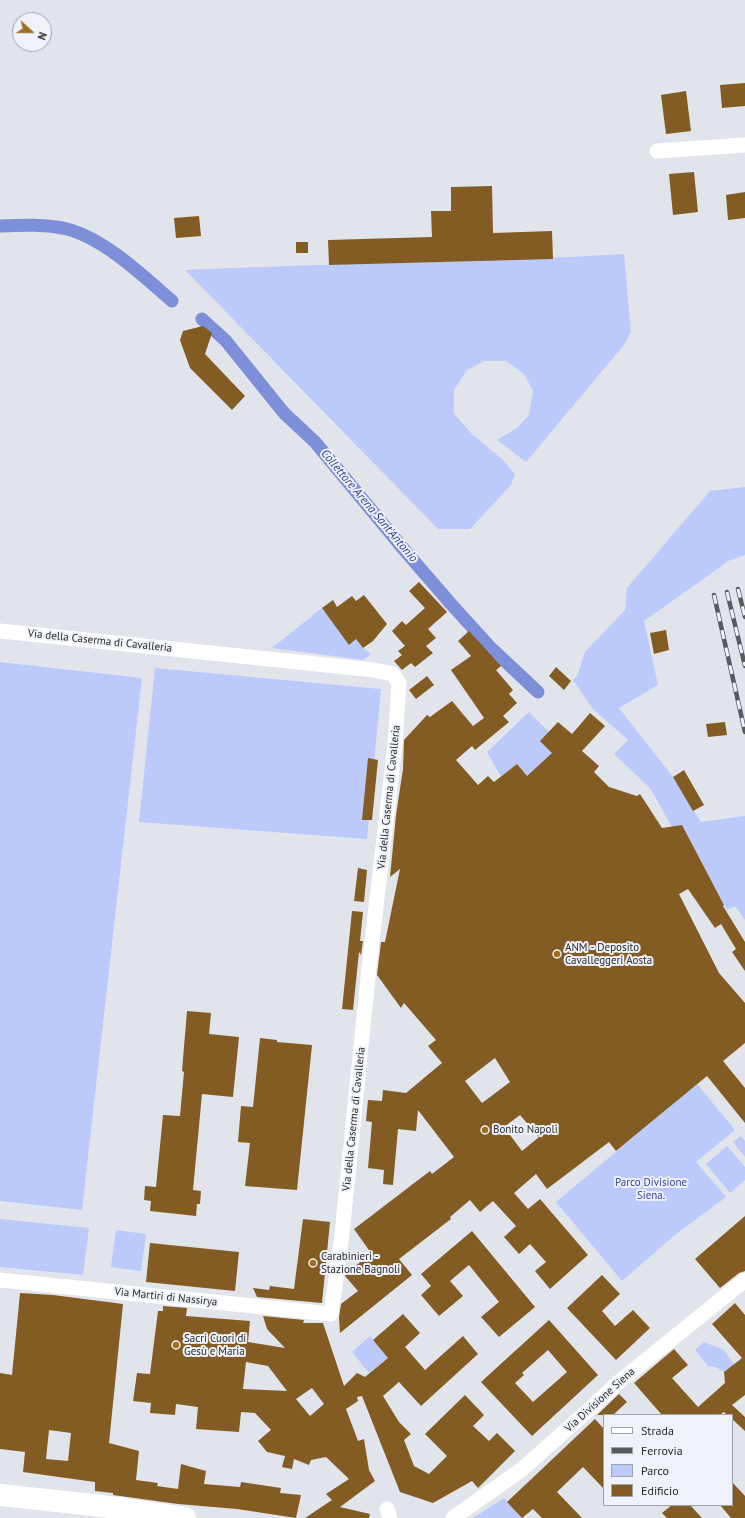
<!DOCTYPE html>
<meta charset="utf-8">
<style>
body{margin:0}
#map{position:relative;width:745px;height:1518px;overflow:hidden;background:#e2e4ec;font-family:"PT Sans",sans-serif}
canvas{display:block}
.legend{position:absolute;left:603px;top:1414px;width:130px;height:92px;box-sizing:border-box;background:#eff2f9;border:1px solid #9fa2a7;margin:0;padding:5px 7px;list-style:none;font-size:12px;color:#28292b}
.legend li{display:flex;align-items:center;gap:8px;height:20px}
.legend b{width:20px;border:1px solid #9fa2a7}
.north{position:absolute;left:12px;top:12px;width:40px;height:40px;box-sizing:border-box;background:#eff2f9;border:1px solid #9fa2a7;border-radius:50%;rotate:111deg;font-size:11px;font-weight:700;line-height:16px;text-align:center;color:#28292b}
.north::after{content:'';display:block;margin:auto;width:14px;height:18px;background:#9e6e21;clip-path:polygon(50% 0,100% 100%,50% 72%,0 100%)}
</style>
<div id="map">
<canvas width="745" height="1518"></canvas>
<ul class="legend">
<li><b style="height:5px;background:#fff"></b>Strada</li>
<li><b style="height:5px;background:#585a5d"></b>Ferrovia</li>
<li><b style="height:11px;background:#bbcafb"></b>Parco</li>
<li><b style="height:11px;background:#825c23"></b>Edificio</li>
</ul>
<div class="north">N</div>
</div>
<script>
const context = document.querySelector('canvas').getContext('2d');
context.lineJoin = 'round';
function fillPath(path, color) {
  context.fillStyle = color;
  context.fill(path, 'evenodd');
}
function stroke(path, color, width, dash) {
  context.strokeStyle = color;
  context.lineWidth = width;
  context.lineCap = dash ? 'butt' : 'round';
  context.setLineDash(dash || []);
  context.stroke(path);
}
function drawText(font, color, halo, rows, align = 'center') {
  context.font = font + ' "PT Sans",sans-serif';
  context.lineWidth = 4;
  context.setLineDash([]);
  context.textBaseline = 'middle';
  context.strokeStyle = halo;
  context.fillStyle = color;
  for (const [text, x, y, turn = 0] of rows) {
    context.save();
    context.translate(x, y);
    context.rotate((+turn || 0) * Math.PI / 180);
    context.textAlign = isNaN(turn) ? turn : align;
    if (halo) context.strokeText(text, 0, 0);
    context.fillText(text, 0, 0);
    context.restore();
  }
}
const green = new Path2D(`
 M624,254L631,332L623,346L526,462L497,440L517,428L529,415L533,391L524,374L506,361H484L467,370L454,390V414L473,435L503,460L515,474L511,485L470,529H438L185,270C331,263 478,263 624,254Z
 M745,487V555L730,560L644,621L658,685L619,708L673,777L701,822L745,816V920L735,906L727,910L682,825L672,827L650,788L614,754L628,740L593,709L573,680L577,676L585,652L625,610L627,588L710,491Z
 M322,608L350,644L356,639L363,648L371,654L363,660L272,648Z
 M0,662L142,678L82,1210L0,1201Z
 M155,668L381,689L367,839L139,822Z
 M529,712L549,732L552,753L525,778L517,764L501,777L487,752Z
 M697,1084L735,1130L696,1162L726,1197L675,1235L622,1281L556,1202Z
 M741,1136L745,1141V1157L733,1142Z
 M727,1146L745,1167V1180L730,1193L706,1164Z
 M0,1219L89,1228L83,1275L0,1267Z
 M116,1230L146,1234L141,1271L111,1267Z
 M370,1336L388,1358L369,1373L352,1352Z
 M704,1342L724,1350L734,1364L724,1372L716,1367L708,1366L695,1350Z
 M504,1498L522,1518H473Z`);
const canal = new Path2D(`
 M0,226C22,225 46,224 67,229C105,239 143,276 172,301
 M202,319L226,341L284,413L315,442L406,552L451,604L491,648L538,692`);
const building = new Path2D(`
 M745,83V106L722,108L720,85Z
 M686,91L691,131L666,134L661,95Z
 M694,172L698,212L673,215L669,174Z
 M492,186L493,233L552,231L553,259L329,265L328,240L432,237L431,211H451V187Z
 M745,192V218L728,220L726,195Z
 M199,216L201,236L176,238L174,218Z
 M296,242H308V253H296Z
 M203,326L212,333L205,354L245,396L232,410L190,368L180,340L183,331Z
 M419,582L447,612L428,629L436,638L426,646L433,653L415,667L411,663L402,670L394,661L402,655L398,651L405,646L392,631L402,621L406,625L425,608L409,591Z
 M364,595L387,624L373,641L363,648L356,639L349,645L322,608L333,600L337,607L352,596L356,601Z
 M666,630L669,650L654,654L650,633Z
 M469,631L501,666L496,670L513,690L509,694L517,703L503,716L509,722L475,750L472,746L456,760L478,785L488,776L494,782L517,764L527,776L552,753L540,741L558,722L572,734L590,713L605,726L582,751L599,766L594,772L609,787L637,796L640,794L662,828L682,825L724,905L723,906L745,942V971L732,952L736,949L721,924L715,928L688,889L679,894L719,973L745,1003V1043L723,1061L745,1088V1123L707,1076L616,1151L609,1142L547,1189L536,1174L514,1193L528,1209L540,1199L588,1255L550,1289L535,1271L546,1262L530,1244L519,1254L504,1237L516,1226L493,1201L480,1212L470,1200L450,1217L451,1219L399,1259L412,1275L340,1333L339,1317L341,1304L358,1291L345,1276L346,1274L371,1253L354,1229L430,1171L432,1174L454,1157L418,1110L416,1131L398,1129L393,1185L383,1184L384,1170L368,1168L372,1122L366,1121L368,1100L382,1101L383,1090L406,1093L442,1063L428,1046L436,1040L404,1003L401,1008L377,975L381,942H385L400,869L390,877L396,815L403,769L404,740L427,715L430,717L452,701L473,726L484,718L451,670L471,656L458,641ZM495,1058L510,1082L482,1103L465,1081ZM520,1115L539,1137L522,1151L504,1127Z
 M556,667L571,681L564,690L549,676Z
 M427,676L434,685L416,699L409,690Z
 M725,722L727,735L708,737L706,724Z
 M368,758L378,760L372,820H362Z
 M684,770L704,805L693,811L673,777Z
 M358,868L367,870L364,902L354,901Z
 M352,911L363,912L360,941H363L361,955L359,952L353,1010L342,1009Z
 M187,1011L211,1013L209,1034L239,1037L233,1097L202,1094L193,1190L201,1191L200,1204H197L196,1216L150,1211L151,1201L144,1200L145,1186L156,1187L163,1115L180,1116L184,1072L182,1071Z
 M260,1038L277,1040V1042L312,1045L297,1190L245,1186L250,1143L238,1142L241,1106L253,1107Z
 M745,1216V1271L739,1273L720,1288L695,1259Z
 M303,1219L330,1222L322,1303L257,1297L253,1288L269,1290L270,1286L294,1289Z
 M472,1231L535,1307L499,1337L481,1317L499,1302L469,1265L450,1281L463,1296L439,1316L421,1295L431,1286L421,1274Z
 M150,1243L239,1252L235,1291L146,1282Z
 M602,1275L620,1294L602,1311L615,1326L633,1310L650,1328L616,1360L567,1308Z
 M20,1293L53,1295L123,1304L109,1443L139,1451L136,1480L158,1483L157,1486L178,1489L181,1464L206,1471L204,1484L240,1487L241,1482L281,1488L280,1493L301,1495L296,1518L237,1509L178,1504L113,1495V1493L95,1491V1482L23,1472L25,1452L0,1449V1373L12,1375ZM49,1430L71,1433L68,1461L46,1459Z
 M735,1303L745,1315V1395L732,1405L745,1417V1431L732,1419V1415H727L724,1412L719,1415H662L634,1383L674,1349L688,1365L672,1378L698,1407L725,1383L724,1372L742,1358L712,1324Z
 M163,1306L187,1308L186,1316L250,1321L248,1342L285,1348L267,1329L263,1316L304,1320L303,1323H323L344,1386L357,1373L365,1377L388,1358L373,1340L403,1314L420,1333L405,1347L425,1370L463,1336L478,1354L421,1406L399,1382L383,1396L399,1422L411,1434L404,1440L414,1466L429,1474L447,1456L425,1434L465,1395L484,1415L473,1426L489,1441L497,1433L515,1451L478,1488L472,1481L433,1503L400,1492L362,1396L357,1397L358,1401L346,1409L358,1441L364,1439L369,1470L375,1481L340,1507L370,1514L369,1518H305L332,1500L326,1494L349,1479L326,1457L311,1460L309,1465L294,1459L292,1469L282,1467L285,1456L267,1452L258,1441L271,1430L255,1413L241,1412L239,1432L196,1429L198,1407L176,1404L175,1415L150,1413L151,1403L133,1401L137,1373L150,1374L158,1311H163ZM246,1362L268,1366L287,1391L243,1389ZM312,1388L324,1404L310,1416L296,1399Z
 M549,1320L598,1375L532,1436L481,1382ZM548,1350L567,1372L533,1402L515,1383L524,1375L522,1373Z
 M619,1394L627,1402L613,1415H597Z
 M595,1419L604,1429V1489L583,1467L557,1492L582,1518H542L533,1509L522,1518L507,1502Z
 M732,1482L745,1496V1518H731L720,1505H732Z
 M672,1505H690L702,1518H667L662,1513Z`);
const street = new Path2D(`
 M657,151L745,145
 M0,631L374,670L393,674L399,683L395,744L369,967L342,1234L331,1314L0,1280
 M387,1509L390,1518
 M453,1518L521,1470L592,1407L620,1381L745,1280`);
const secondary = new Path2D(`
 M0,1495L102,1506L185,1518`);
const rail = new Path2D(`
 M738,589L745,617
 M727,592L745,666
 M714,595L745,732`);
const markers = [
 [557,954,4,"#9e6e21"],
 [485,1130,4,"#9e6e21"],
 [313,1263,4,"#9e6e21"],
 [176,1345,4,"#9e6e21"]
];
const streetNames = [
 ["Via della Caserma di Cavalleria",100,641,6],
 ["Via della Caserma di Cavalleria",389,797,-84],
 ["Via della Caserma di Cavalleria",354,1119,-84],
 ["Via Martiri di Nassirya",166,1297,6],
 ["Via Divisione Siena",600,1400,-42]
];
const poiNames = [
 ["ANM - Deposito",565,948],
 ["Cavalleggeri Aosta",565,961],
 ["Bonito Napoli",493,1130],
 ["Carabinieri -",321,1257],
 ["Stazione Bagnoli",321,1270],
 ["Sacri Cuori di",184,1339],
 ["Gesù e Maria",184,1352]
];
const parkNames = [
 ["Parco Divisione",651,1183],
 ["Siena.",651,1196]
];
const waterNames = [
 ["Collettore Arena Sant'Antonio",369,506,50]
];
fillPath(green, '#bbcafb');
stroke(canal, '#7c8fd8', 13);
fillPath(building, '#825c23');
stroke(street, '#fff', 15);
stroke(secondary, '#fff', 22);
stroke(rail, '#585a5d', 4.5);
stroke(rail, '#eff2f9', 3, [9]);
for (const [x, y, r, color] of markers) {
  const dot = new Path2D();
  dot.arc(x, y, r, 0, 2 * Math.PI);
  context.fillStyle = color;
  context.fill(dot);
  stroke(dot, '#eff2f9', 1.5);
}
drawText('11px', '#28292b', '#eff2f9', streetNames);
drawText('11px', '#28292b', '#eff2f9', poiNames, 'left');
drawText('11px', '#36449a', '#eff2f9', parkNames);
drawText('italic 12px', '#2d3a8f', '#eff2f9', waterNames);
</script>
